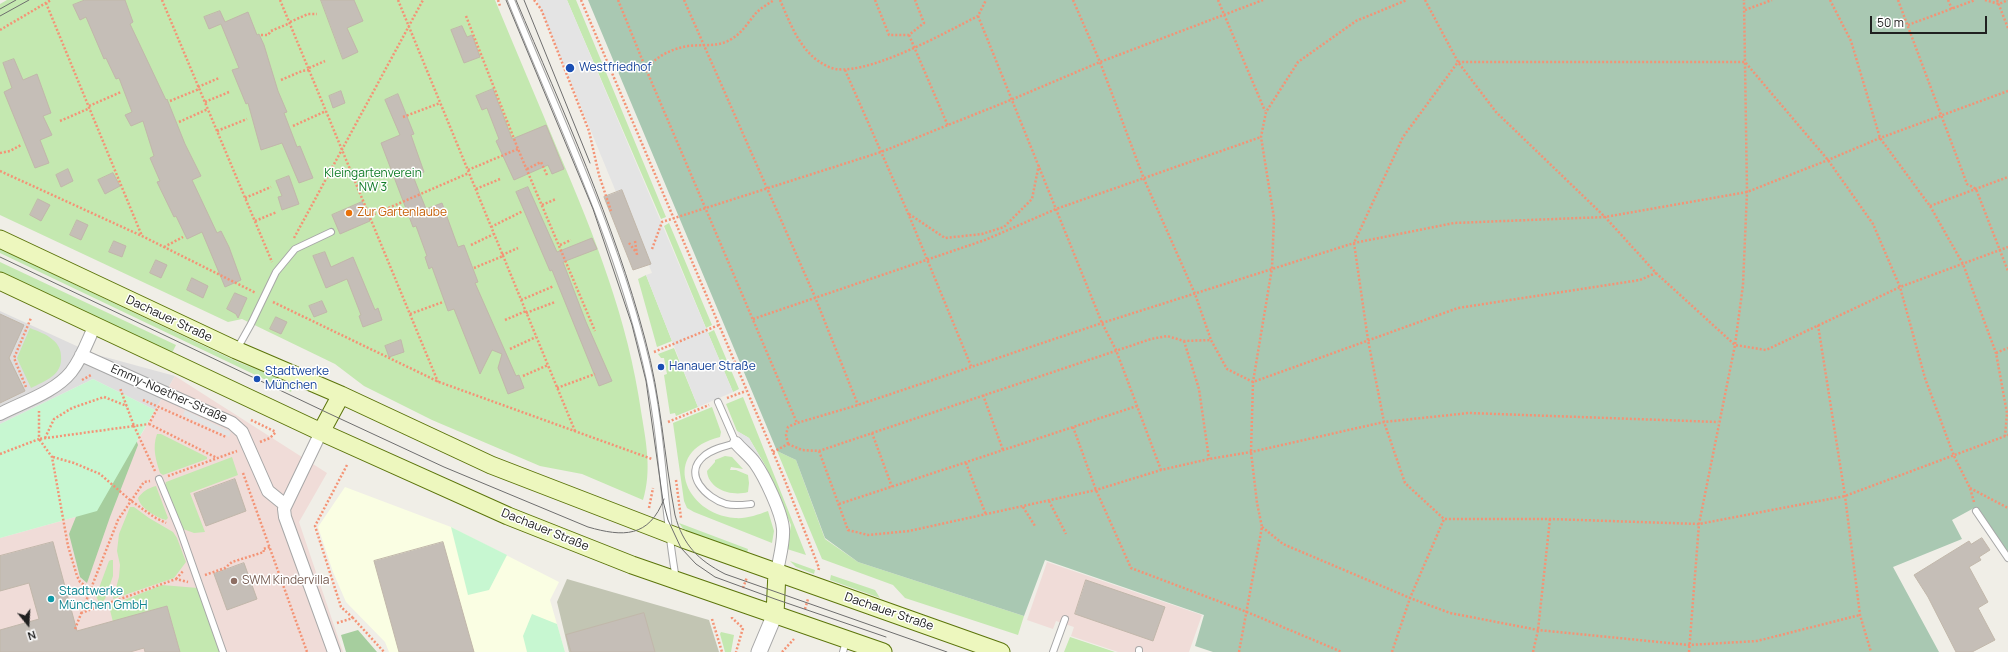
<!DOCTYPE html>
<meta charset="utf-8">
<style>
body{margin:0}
#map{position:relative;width:2008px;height:652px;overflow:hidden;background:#f0eee7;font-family:Manrope,sans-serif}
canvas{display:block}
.north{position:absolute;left:8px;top:604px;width:40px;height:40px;-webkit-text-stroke:3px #fff;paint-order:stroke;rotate:162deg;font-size:11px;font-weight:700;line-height:16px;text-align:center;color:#202020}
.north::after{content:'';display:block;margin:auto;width:14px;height:18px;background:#202020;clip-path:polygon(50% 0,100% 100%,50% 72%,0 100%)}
.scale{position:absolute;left:1870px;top:16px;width:117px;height:18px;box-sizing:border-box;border:2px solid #202020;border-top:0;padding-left:5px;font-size:12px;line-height:14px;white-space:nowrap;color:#202020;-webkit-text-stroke:3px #fff;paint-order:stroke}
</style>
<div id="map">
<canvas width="2008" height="652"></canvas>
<div class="north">N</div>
<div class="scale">50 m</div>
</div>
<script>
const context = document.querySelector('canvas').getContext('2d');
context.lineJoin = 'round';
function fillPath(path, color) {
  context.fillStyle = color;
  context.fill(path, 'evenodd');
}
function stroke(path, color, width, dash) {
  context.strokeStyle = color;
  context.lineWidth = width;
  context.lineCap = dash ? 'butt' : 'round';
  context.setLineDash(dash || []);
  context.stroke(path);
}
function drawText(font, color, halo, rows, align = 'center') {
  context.font = font + ' Manrope,sans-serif';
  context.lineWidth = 3;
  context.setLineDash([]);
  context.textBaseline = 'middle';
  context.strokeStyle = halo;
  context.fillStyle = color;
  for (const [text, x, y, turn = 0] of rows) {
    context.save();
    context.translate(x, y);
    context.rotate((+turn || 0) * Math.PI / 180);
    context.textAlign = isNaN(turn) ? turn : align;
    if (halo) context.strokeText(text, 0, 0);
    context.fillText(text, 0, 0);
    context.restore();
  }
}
const residential = new Path2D(`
 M0,311L94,354L175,376L155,410L93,379L0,424Z`);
const commercial = new Path2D(`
 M175,376L327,473L299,522L343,652H0V538L97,511Z
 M1047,562L1202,615L1189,652H1118L1071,636L1074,627L1056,621L1053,629L1027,620Z`);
const education = new Path2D(`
 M345,487L451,527L559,582L550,600L565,652H389L385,642L346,602L333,572L318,527Z`);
const construction = new Path2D(`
 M567,579L709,620L719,652H569L557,602Z`);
const grass = new Path2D(`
 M7,0H495C516,51 538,102 559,153C595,237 628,320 641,411C646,442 652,470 643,500L582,474L540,466L432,420L364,386L335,364L242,319L228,322L0,215V4Z
 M567,0H576L666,217L661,219Z
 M669,223L712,325L706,328L664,226Z
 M0,249L238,362L294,384L291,392L0,253Z
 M0,262L176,345L172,353L0,272Z
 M646,275L672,341L657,347L638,279Z
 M30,328C37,331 47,334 53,340C58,344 61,350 61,356C63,375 45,381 31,388L17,358Z
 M714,330L739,389L733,392L708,333Z
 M674,348L698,407L676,416L675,413L670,414L664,375L667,374L664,358H661L658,354Z
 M743,397L806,555L787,549L791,525L766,467L749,438L737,431L726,404Z
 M712,407L721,432L720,437C660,451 684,514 735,518C746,519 757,515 768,511L774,531L772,543L694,512L687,508L684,501L673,423Z
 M157,434H161L207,457V459L163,475L160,473C156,460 152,448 157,434Z
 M777,451L796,460L825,539L858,562L1024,616L1018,635L905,598L893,585L822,559Z
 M725,456L732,457L743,469L731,467L730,470H736L748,475L749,483L748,492C732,497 708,489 707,471L715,462V460Z
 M232,457L238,475L190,493L205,532L194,533L183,529L165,485L166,482Z
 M156,486L168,518L166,520C157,518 140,508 138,498C142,492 148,488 156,486Z
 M130,507H134L149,518L173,532L177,538L186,562L174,578L113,599L119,577L120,565L117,551L119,534Z
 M679,523L748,549L747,553L684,530Z
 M111,560H113V576L105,599L102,602H99L96,596L109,561Z
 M790,561L815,570L814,574L796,567Z
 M831,575L875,590L880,598L830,580Z
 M162,585L198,588L220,652H180L167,606L113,622L109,606Z
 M721,632L734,635L731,652H725L720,634Z
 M1070,637L1115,652H1064Z`);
const forest = new Path2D(`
 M133,431L138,445L110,517L87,583L80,577L69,534L84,497Z
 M358,630L377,652H346L341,635Z`);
const cemetery = new Path2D(`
 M588,0H2008V554L1974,508L1952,520L1962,539L1893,567L1939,652H1213L1195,646L1204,615L1045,560L1024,616L858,562L825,538L796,460L777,451Z`);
const park = new Path2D(`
 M93,379L155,410L97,511L0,538V424Z
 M451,527L507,555L489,590L468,595Z
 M532,614L557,624L565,652H527L523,636Z`);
const parking = new Path2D(`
 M537,0H567L733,392L698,407L646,275L652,273L619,191L616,192Z
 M185,410L231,432L229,437L183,415Z
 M737,431L749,438L766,467L742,441Z`);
const building = new Path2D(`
 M85,0H125L133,22L130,24L166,100L167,99L185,144L201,176L192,180L217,233L221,231L229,247L241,280L225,287L202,232L187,239L176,216L174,217L157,182L160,181L150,158L154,156L143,121L131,126L125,115L132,112L119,78L116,79L106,58L104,59L86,17L80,20L73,5Z
 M321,0H354L363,21L347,28L358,52L343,59Z
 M220,11L225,22L248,12L257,35L259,34L264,45L278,91L287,112L284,113L297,147L300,146L313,178L299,183L282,143L261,150L248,103L246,104L232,70L239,68L221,24L209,29L204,17Z
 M462,26L467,37L472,35L480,57L464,63L451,30Z
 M14,59L23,80L37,74L51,113L43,116L52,135L40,140L49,163L35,168L4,92L12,88L3,63Z
 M493,89L512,139L546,125L564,169L552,174L548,165L514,180L496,141L499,139L487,108L482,110L476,96Z
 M341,91L345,103L333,108L329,96Z
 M398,94L414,134L411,135L424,172L413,176L426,209L442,203L458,247L464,245L478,282L475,283L516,376L519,375L524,388L508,394L498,368L502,354L492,350L480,374L454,309L448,311L432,267L429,269L425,257L427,256L416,226L413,227L381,143L400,135L385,100Z
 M68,169L73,181L61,187L56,175Z
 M113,173L120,186L105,194L98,180Z
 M289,176L299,204L282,210L278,197L282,196L276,181Z
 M528,187L557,252L592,238L597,249L563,262L586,322L612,381L599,386L552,270L550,271L516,192Z
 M622,190L651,264L633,270L604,197Z
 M38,199L50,205L41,221L30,215Z
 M362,202L370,221L340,234L332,215Z
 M77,220L88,225L81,240L70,235Z
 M114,241L126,246L122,257L109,252Z
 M325,252L331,267L353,257L375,310L378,308L382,320L363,327L359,316L361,315L347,279L326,288L313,256Z
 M156,260L167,265L161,278L150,273Z
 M192,278L208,286L203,298L187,290Z
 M235,293L247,298L238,318L236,314L227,309Z
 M322,301L327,312L314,317L309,306Z
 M0,314L24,325L9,358L25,391L0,403Z
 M276,317L287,322L281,334L270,329Z
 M401,340L404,352L389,357L385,346Z
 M235,479L246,511L206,526L194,494Z
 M1982,538L1990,550L1979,557L1981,560L1969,567L1988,602L1978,608L1995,640L1972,652H1956L1928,597L1914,575L1969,541L1971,544Z
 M53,542L77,631L167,606L180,652H145L144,648L130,652H0V630L39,619L29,583L0,591V556Z
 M443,542L474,652H399L374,561Z
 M244,563L257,599L227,610L214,574Z
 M1086,580L1165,607L1153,641L1075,614Z
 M644,613L655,652H571L566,635Z`);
const path = new Path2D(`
 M162,0L272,262
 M280,0L438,382
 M398,0L575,431
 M498,0L500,6
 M534,0L541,9L589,131L599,175L611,211
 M581,0L784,478L819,568L818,572
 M618,0L646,69L797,423
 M684,0L815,297L858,405
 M780,0C791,25 801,55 829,67C860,81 948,31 978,16L986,0
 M875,0L889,35H909L924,23L915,0
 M1073,0L1100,62L1144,179L1195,294L1211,340
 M1218,0L1265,111
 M1425,0L1458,62L1496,112L1605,217L1656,273L1735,345L1766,350L1900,287L2008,247
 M1830,0L1851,41L1880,138L1930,206L1963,264L1996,353L2007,413L2005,436
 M1898,0L1967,184L1976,189L2008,271
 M1948,0L1952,9
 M1985,0L1999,4L2008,0
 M1997,0L2008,28
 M46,3L142,236
 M1745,10L1772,0
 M466,16L518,149L595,331
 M978,16L1102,323L1116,350L1161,470
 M290,22L308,14H317
 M1908,25L1975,0
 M0,30L51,0
 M261,35H268L271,31L290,23
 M909,35L948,126
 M309,68L325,61
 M646,69C657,56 671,49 688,46C703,44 719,48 733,38C743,32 749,21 756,13C761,8 768,4 774,0
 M845,70L908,213L971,366
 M281,80L302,71L310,70
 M198,87L219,78
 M170,101L199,89
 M205,102L229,92
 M89,106L121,92
 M403,117L440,103
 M60,121L90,108
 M179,122L208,109
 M293,126L326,111
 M217,131L247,119
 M0,153L10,151L21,145
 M527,169L541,162L547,175
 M468,170L518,149
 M0,171L142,236L256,293
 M476,189L500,179
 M245,198L271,187
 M542,205L556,199
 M1930,206L2008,177
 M909,214L945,238L982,234L1004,227L1032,199L1039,164
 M370,216L469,173
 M255,221L277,212
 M491,227L523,211
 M294,238L423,0
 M635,241L637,255
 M629,243L636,252
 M471,245L494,234
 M560,245L571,240
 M164,247L183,237
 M652,249L662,222L881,152L1013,99L1100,62L1263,0
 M502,255L518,248
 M474,268L503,256
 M521,300L554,286
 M273,302L439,382L652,459
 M526,313L555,302
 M410,314L443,302
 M753,319L985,240L1056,209L1261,137
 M505,320L526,311
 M1818,325L1845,496L1860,615L1871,652
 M1184,341L1199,389L1209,459
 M510,349L536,337
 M654,352L719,325
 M1996,353L2008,348
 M523,376L548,365
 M82,380L91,375
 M26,387L14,358L31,318
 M557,388L595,374
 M983,395L1003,450
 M727,398L746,391
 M143,400L226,437
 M251,420L276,432
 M668,422L709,405
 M149,424L217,458
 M1073,427L1096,490L1131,568L1247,612L1342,652
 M872,433L892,487
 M45,438L54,419L72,408L104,397L127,406
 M260,442L270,438L276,432
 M788,444L786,435L788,427L797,423L858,405L1102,323L1354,243L1454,223L1605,217L1747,192L1828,160L1880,138L2008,91
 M788,444L802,450L819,451L1151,339L1167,336L1184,341L1211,340L1227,369L1253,382L1458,308L1640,280L1656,273
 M819,451L848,530L868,535L909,531L1096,490L1161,470L1209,459L1251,452L1384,422L1469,413L1718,422
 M773,452L788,444
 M0,454L39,439V411
 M53,457L74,463L100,474L130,500L154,517L166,523
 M966,463L986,515
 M347,465L315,526L341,607L353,618
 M155,471L134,426L149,424L158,407
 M243,473L307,652
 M168,476L237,451
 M676,480L681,518
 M1970,488L2008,508
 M1049,501L1066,534
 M1974,502L1970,488L1954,456L1925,378L1900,287L1873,224L1828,160L1745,62H1458L1403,137L1354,243L1368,340L1384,422L1405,483L1444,519H1550L1699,524L1845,496L2008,435
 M839,504L1137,406
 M1023,507L1035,526
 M649,508L653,488
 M1262,527L1283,544L1410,598L1450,613L1538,630L1689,645L1757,641L1860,615
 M205,575L225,568L232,562L264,552L263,549L270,547
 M176,579L184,570
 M743,588L747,577
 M90,589L80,582L77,576L68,546L52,457L39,439L134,426L120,388
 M805,609L808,599
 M81,613L176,579L188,582
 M732,617V618L743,628L736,652
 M712,619L722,652
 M337,623L353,618L384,652
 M75,629L118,520L144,482L150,481
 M782,652L794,639
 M1239,652L1262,527L1257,503L1251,452L1253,382L1272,268L1274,218L1261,137L1266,112L1298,62L1356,21L1407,0
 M1392,652L1410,598L1444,519
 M1533,652L1538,630L1550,519
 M1689,652L1699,524L1735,345L1743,285L1747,192L1744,0`);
const service = new Path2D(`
 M511,0C559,119 616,236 646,362C663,433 663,507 676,579
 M237,349L251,324L276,272L295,249L331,232
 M718,402L736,443C725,446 712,449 704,456C682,474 706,498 726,504C734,506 742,505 751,504
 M159,479L180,530L223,652
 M1976,511L2008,558
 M1139,650V652
 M843,652L846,641
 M1053,652L1065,619`);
const minor = new Path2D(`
 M81,355L232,423L242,432L268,491L284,504
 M0,414C23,402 55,392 71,372C82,358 88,340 95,325
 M321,432L284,509L285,517L334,652
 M736,443C742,450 750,456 755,463C765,477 782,513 783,529C784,543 779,559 777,572`);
const tertiary = new Path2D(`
 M759,652L775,614`);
const secondary = new Path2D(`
 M0,239L236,350L341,395L491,465L683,539L1001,652
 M0,281L321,432L508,516L632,565L883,652
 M321,432L341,395
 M775,614L777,572`);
const tram = new Path2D(`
 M506,0L593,209L632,325L646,381L663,501L668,520L681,548L696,564L715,577L775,599L886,637
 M516,0C563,111 614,222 645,339C661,396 664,457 675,515C683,545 698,560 725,574L947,652
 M524,0L590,163
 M0,9L16,0
 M0,16L29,0
 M0,257L330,414L444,467L588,527C623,537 649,538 664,499`);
const markers = [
 [570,68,5,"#1a4fb4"],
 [349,213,4,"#e8710a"],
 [661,367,4,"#1a4fb4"],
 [257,379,4,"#1a4fb4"],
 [234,581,4,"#8d6e63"],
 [51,599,4,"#0f9aa8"]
];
const transitNames = [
 ["Westfriedhof",579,68],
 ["Hanauer Straße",669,367],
 ["Stadtwerke",265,372],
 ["München",265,386]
];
const parkNames = [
 ["Kleingartenverein",373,174],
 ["NW 3",373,188]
];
const foodNames = [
 ["Zur Gartenlaube",357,213]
];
const streetNames = [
 ["Dachauer Straße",169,319,25],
 ["Emmy-Noether-Straße",169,394,24],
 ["Dachauer Straße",545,530,22],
 ["Dachauer Straße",889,612,19]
];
const educationNames = [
 ["SWM Kindervilla",242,581]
];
const cultureNames = [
 ["Stadtwerke",59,592],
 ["München GmbH",59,606]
];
fillPath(residential, '#dedddd');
fillPath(commercial, '#f0dcd8');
fillPath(education, '#fafee3');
fillPath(construction, '#c2c5b3');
fillPath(grass, '#c4e8b0');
fillPath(forest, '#a6ce9e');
fillPath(cemetery, '#a9c8b2');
fillPath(park, '#c7f7d1');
fillPath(parking, '#e4e4e4');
fillPath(building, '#c5beb7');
stroke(building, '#c1b7aa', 1);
stroke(service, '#a7a7a7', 8);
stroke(minor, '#a7a7a7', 14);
stroke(tertiary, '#a7a7a7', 17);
stroke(secondary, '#5b740a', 19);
stroke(path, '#f49375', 2.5, [2, 2]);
stroke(service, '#fff', 6);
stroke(minor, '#fff', 12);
stroke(tertiary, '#fff', 15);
stroke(secondary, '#edf7be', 17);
stroke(tram, '#6e6e6e', 1);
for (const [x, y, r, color] of markers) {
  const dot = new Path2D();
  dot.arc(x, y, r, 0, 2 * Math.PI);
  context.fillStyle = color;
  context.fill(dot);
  stroke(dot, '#fff', 1.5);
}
drawText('12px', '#164399', '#fff', transitNames, 'left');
drawText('12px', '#117c28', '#fff', parkNames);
drawText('12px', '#c56008', '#fff', foodNames, 'left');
drawText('12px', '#202020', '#fff', streetNames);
drawText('12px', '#785e54', '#fff', educationNames, 'left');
drawText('12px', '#0d838f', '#fff', cultureNames, 'left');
</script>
